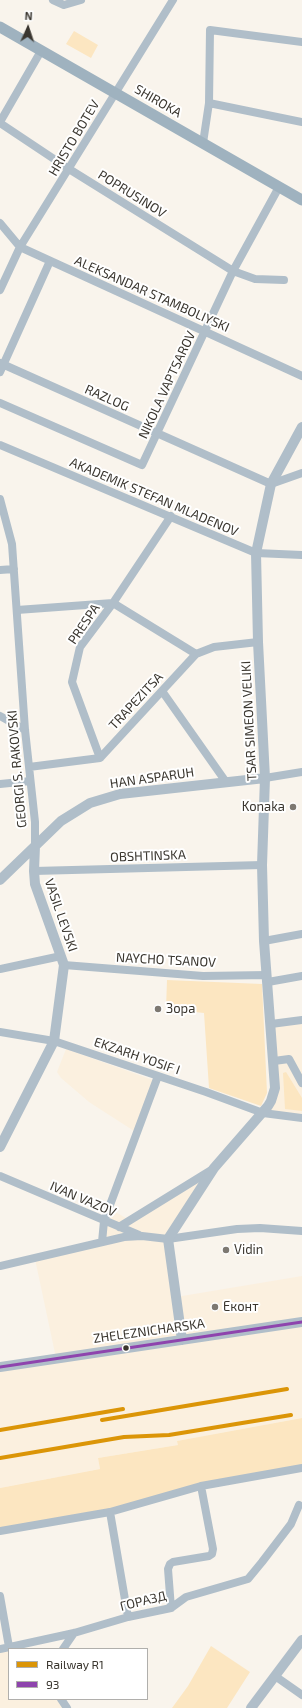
<!DOCTYPE html>
<meta charset="utf-8">
<style>
body{margin:0}
#map{position:relative;width:302px;height:1708px;overflow:hidden;background:#f9f4ec;font-family:"Exo 2",sans-serif}
canvas{display:block}
.legend{position:absolute;left:8px;top:1648px;width:140px;height:52px;box-sizing:border-box;background:#fff;border:1px solid #b0afac;margin:0;padding:5px 7px;list-style:none;font-size:12px;color:#3a362f}
.legend li{display:flex;align-items:center;gap:8px;height:20px}
.legend b{width:20px;border:1px solid #b0afac}
.north{position:absolute;left:8px;top:8px;width:40px;height:40px;-webkit-text-stroke:3px #fff;paint-order:stroke;rotate:3deg;font-size:11px;font-weight:700;line-height:16px;text-align:center;color:#3a362f}
.north::after{content:'';display:block;margin:auto;width:14px;height:18px;background:#3a362f;clip-path:polygon(50% 0,100% 100%,50% 72%,0 100%)}
</style>
<div id="map">
<canvas width="302" height="1708"></canvas>
<ul class="legend">
<li><b style="height:5px;background:#db9507"></b>Railway R1</li>
<li><b style="height:5px;background:#8e44ad"></b>93</li>
</ul>
<div class="north">N</div>
</div>
<script>
const context = document.querySelector('canvas').getContext('2d');
context.lineJoin = 'round';
function fillPath(path, color) {
  context.fillStyle = color;
  context.fill(path, 'evenodd');
}
function stroke(path, color, width, dash) {
  context.strokeStyle = color;
  context.lineWidth = width;
  context.lineCap = dash ? 'butt' : 'round';
  context.setLineDash(dash || []);
  context.stroke(path);
}
function drawText(font, color, halo, rows, align = 'center') {
  context.font = font + ' "Exo 2",sans-serif';
  context.lineWidth = 4;
  context.setLineDash([]);
  context.textBaseline = 'middle';
  context.strokeStyle = halo;
  context.fillStyle = color;
  for (const [text, x, y, turn = 0] of rows) {
    context.save();
    context.translate(x, y);
    context.rotate((+turn || 0) * Math.PI / 180);
    context.textAlign = isNaN(turn) ? turn : align;
    if (halo) context.strokeText(text, 0, 0);
    context.fillText(text, 0, 0);
    context.restore();
  }
}
const built = new Path2D(`
 M302,1020V1118L263,1113L271,1101V1024Z
 M66,1049L153,1080L134,1131L89,1102L61,1078L57,1072Z
 M214,1168L168,1239L176,1297L302,1276V1418L178,1441V1445L98,1458L100,1469L0,1488V1367L56,1358L35,1259L101,1242L109,1208L129,1220Z
 M0,1649H9V1699H61L67,1708H0Z`);
const green = new Path2D(`
 M74,31L98,45L91,58L66,44Z
 M167,980L262,984L267,1093L261,1106L209,1088L204,1013L166,1009Z
 M286,1072L302,1098V1111L285,1109L283,1073Z
 M302,1418V1468L201,1486L110,1512L0,1531V1488L100,1469L98,1458L178,1445L177,1441Z
 M211,1646L250,1672L227,1708H172L188,1686Z`);
const minor = new Path2D(`
 M53,0L64,5L81,0
 M209,103L302,122
 M0,122L41,51
 M0,123L69,169L233,271L255,279L284,280
 M203,143L209,103L210,30L302,42
 M0,223L20,247L302,376
 M0,290L20,247L173,0
 M0,363L271,484L302,473
 M0,372L50,261
 M0,403L142,465L233,271L279,187
 M0,445L256,553L302,555
 M0,499L12,544L25,730L35,822V846
 M0,570L14,569
 M17,610L113,603L196,654
 M162,691L226,782
 M0,716L25,730
 M100,758L72,682L80,647L113,603L171,516
 M29,767L100,758L196,654L214,647L258,642
 M265,778L302,772
 M0,784L30,781
 M34,871L262,865
 M264,941L302,934
 M64,965L203,976L267,975
 M0,969L61,956
 M268,982L302,976
 M271,1024L302,1020
 M0,1032L54,1041L206,1092L263,1113L302,1118
 M274,1061L289,1059L302,1083
 M0,1176L139,1235
 M119,1227L213,1169
 M102,1242L104,1221L158,1076
 M0,1266L124,1237L142,1236L168,1239L237,1229L260,1228L302,1231
 M110,1512L128,1617
 M0,1531L110,1512L201,1486L302,1468
 M0,1596L9,1647L12,1649
 M171,1608L168,1569L170,1564L173,1562L209,1556L212,1554L213,1549L201,1486
 M0,1649L74,1633L128,1617L171,1608L186,1597L248,1579L262,1562L291,1524L299,1505
 M63,1649L74,1633
 M275,1676L302,1695
 M61,1699L67,1708`);
const tertiary = new Path2D(`
 M0,880L61,821L90,803L120,794L265,778
 M0,1147L54,1041L64,965L35,884L34,871L35,846
 M182,1340L168,1239L214,1168L268,1106L271,1101L275,1088L264,941L262,865L265,778L258,642L256,553L271,484L302,427
 M0,1367L302,1322
 M251,1708L302,1640`);
const secondary = new Path2D(`
 M0,27L302,200`);
const bus1 = new Path2D(`
 M0,1367L302,1322`);
const rail1 = new Path2D(`
 M102,1420L287,1389
 M0,1430L123,1409
 M0,1458L124,1437L169,1435L291,1415`);
const markers = [
 [293,807,4,"#7d7871"],
 [158,1009,4,"#7d7871"],
 [226,1250,4,"#7d7871"],
 [215,1307,4,"#7d7871"],
 [126,1348,3.5,"#3a362f"]
];
const streetNames = [
 ["SHIROKA",158,101,30],
 ["HRISTO BOTEV",74,138,-59],
 ["POPRUSINOV",132,194,32],
 ["ALEKSANDAR STAMBOLIYSKI",152,294,24],
 ["NIKOLA VAPTSAROV",167,385,-65],
 ["RAZLOG",107,398,24],
 ["AKADEMIK STEFAN MLADENOV",154,497,23],
 ["PRESPA",84,624,-56],
 ["TRAPEZITSA",136,701,-47],
 ["TSAR SIMEON VELIKI",249,721,-93],
 ["GEORGI S. RAKOVSKI",17,769,-95],
 ["HAN ASPARUH",152,778,-8],
 ["OBSHTINSKA",148,856,-2],
 ["VASIL LEVSKI",61,915,71],
 ["NAYCHO TSANOV",166,960,3],
 ["EKZARH YOSIF I",137,1056,19],
 ["IVAN VAZOV",83,1199,23],
 ["ZHELEZNICHARSKA",149,1331,-8],
 ["ГОРАЗД",143,1601,-14]
];
const poiNames = [
 ["Konaka",285,807,"right"],
 ["Зора",166,1009],
 ["Vidin",234,1250],
 ["Еконт",223,1307]
];
fillPath(built, '#fbf0df');
fillPath(green, '#fce6c1');
stroke(minor, '#b0bec9', 8);
stroke(tertiary, '#b0bec9', 10);
stroke(secondary, '#9fb2bf', 11);
stroke(bus1, '#8e44ad', 3);
stroke(rail1, '#db9507', 4);
for (const [x, y, r, color] of markers) {
  const dot = new Path2D();
  dot.arc(x, y, r, 0, 2 * Math.PI);
  context.fillStyle = color;
  context.fill(dot);
  stroke(dot, '#fff', 1.5);
}
drawText('13px', '#3a362f', '#fff', streetNames);
drawText('13px', '#3a362f', '#fff', poiNames, 'left');
</script>
